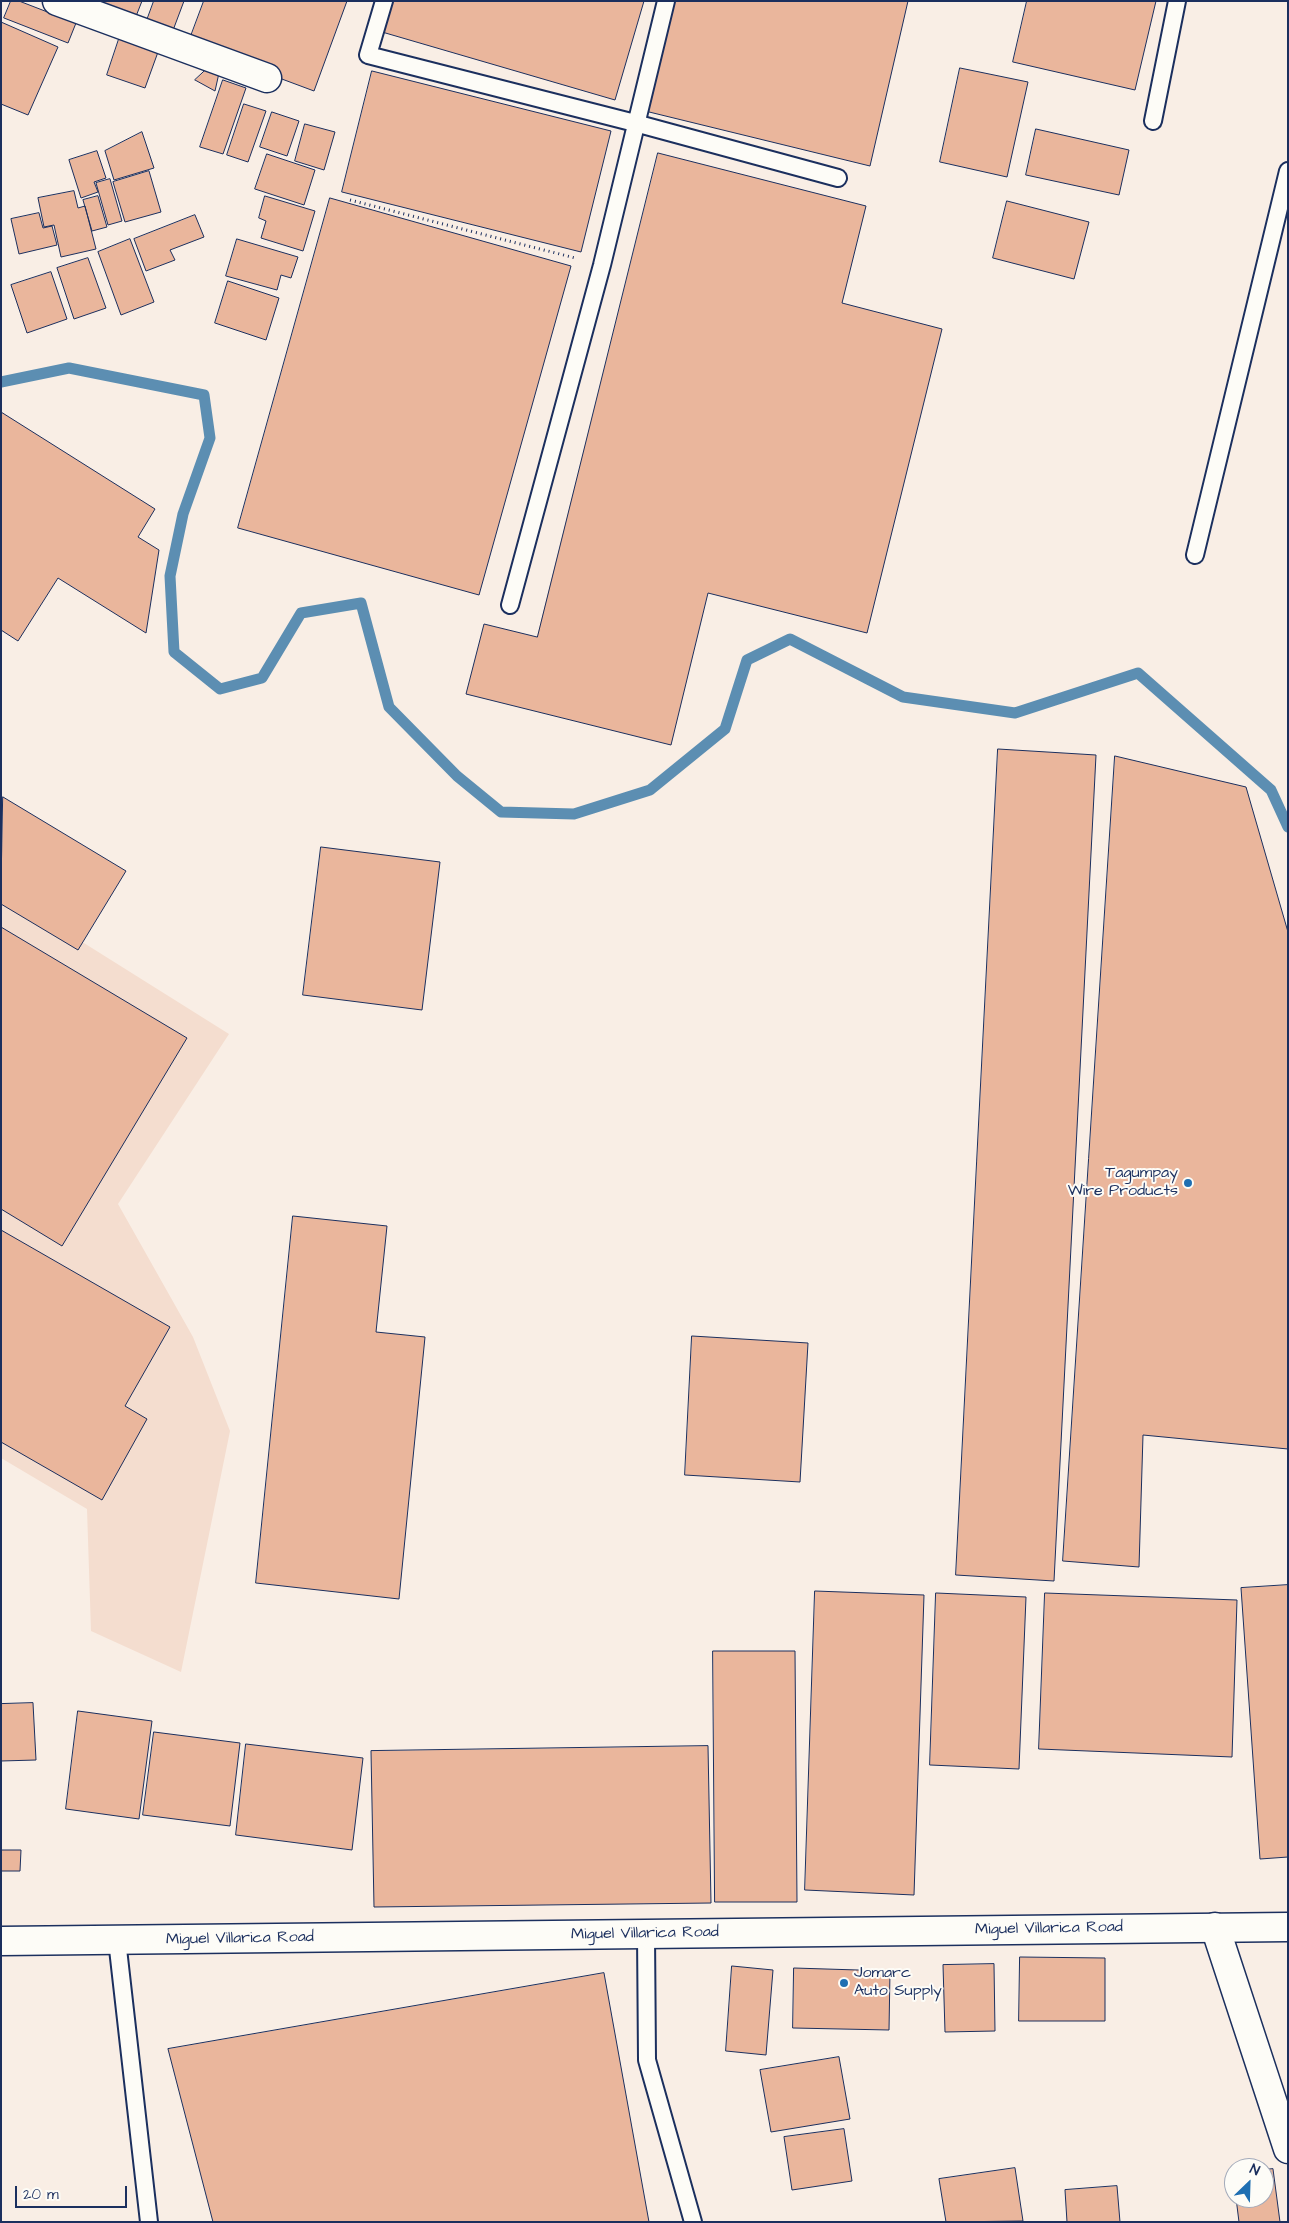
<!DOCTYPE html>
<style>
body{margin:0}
#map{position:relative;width:1289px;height:2223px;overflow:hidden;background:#f9eee5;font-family:"Architects Daughter",sans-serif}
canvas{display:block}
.frame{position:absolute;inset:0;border:2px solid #1b2f5e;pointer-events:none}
.north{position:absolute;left:1224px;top:2158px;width:50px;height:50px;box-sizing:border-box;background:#fdfcf7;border:1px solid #a3aaba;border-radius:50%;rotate:24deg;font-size:14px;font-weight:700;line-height:20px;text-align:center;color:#1b2f5e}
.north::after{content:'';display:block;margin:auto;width:18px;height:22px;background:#1f6fb2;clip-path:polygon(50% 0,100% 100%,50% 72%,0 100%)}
.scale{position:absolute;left:15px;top:2186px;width:112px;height:22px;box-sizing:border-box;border:2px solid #1b2f5e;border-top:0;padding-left:6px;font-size:15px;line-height:18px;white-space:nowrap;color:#1b2f5e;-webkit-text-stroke:4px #fdfcf7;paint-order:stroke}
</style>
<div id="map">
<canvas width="1289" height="2223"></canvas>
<div class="frame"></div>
<div class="north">N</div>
<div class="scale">20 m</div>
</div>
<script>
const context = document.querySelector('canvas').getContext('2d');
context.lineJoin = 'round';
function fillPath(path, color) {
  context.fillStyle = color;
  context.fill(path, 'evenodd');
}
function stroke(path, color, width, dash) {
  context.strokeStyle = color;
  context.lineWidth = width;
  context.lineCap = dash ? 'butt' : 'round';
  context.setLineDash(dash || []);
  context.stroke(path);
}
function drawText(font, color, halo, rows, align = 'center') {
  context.font = font + ' "Architects Daughter",sans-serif';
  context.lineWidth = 4;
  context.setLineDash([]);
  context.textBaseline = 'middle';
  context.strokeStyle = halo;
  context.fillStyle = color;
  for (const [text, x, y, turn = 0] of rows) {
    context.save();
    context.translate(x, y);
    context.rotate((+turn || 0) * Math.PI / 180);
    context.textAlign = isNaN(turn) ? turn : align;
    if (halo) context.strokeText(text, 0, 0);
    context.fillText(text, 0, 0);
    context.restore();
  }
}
const built = new Path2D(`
 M1,891L229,1034L118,1204L193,1337L230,1431L181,1672L91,1631L87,1509L1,1458Z`);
const stream = new Path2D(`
 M1,382L69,368L204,395L210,438L183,514L170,576L174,652L220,689L262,678L301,613L361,603L389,707L457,776L501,812L574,814L650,790L725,729L747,660L790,639L903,697L1015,713L1138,673L1271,790L1288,827`);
const building = new Path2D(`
 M11,1H19L76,23L68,43L4,18Z
 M90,1H142L133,24Z
 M154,1H184L172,33L146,23Z
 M204,1H347L314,91L188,44Z
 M391,1H644L615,100L382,32Z
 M670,1H908L870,166L641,110Z
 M1027,1H1156L1135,90L1013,62Z
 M1,22L58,47L28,115L1,104Z
 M119,39L158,52L145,88L107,75Z
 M209,67L219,73L215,91L195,80Z
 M960,68L1028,82L1007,177L940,162Z
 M372,71L611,131L581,252L342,192Z
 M223,80L246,88L223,154L200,147Z
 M244,104L266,111L248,162L227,155Z
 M272,112L299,121L287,156L260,147Z
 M305,124L335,132L324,170L295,161Z
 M1036,129L1129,150L1119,195L1026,175Z
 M142,132L154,168L114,180L105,151Z
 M97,151L106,178L94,182L98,192L81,198L69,160Z
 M658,153L866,206L842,303L942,329L867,633L708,593L671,745L466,694L484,624L537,637Z
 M267,154L315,170L304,205L255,189Z
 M149,171L161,212L125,222L113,182Z
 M110,179L122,221L108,225L96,183Z
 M74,191L78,208L85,206L96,249L61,257L54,225L44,227L38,198Z
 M98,196L107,227L92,231L83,200Z
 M265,196L315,211L303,251L261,238L266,221L259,218Z
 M330,198L571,266L479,595L238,528Z
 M1007,201L1089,222L1074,279L993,258Z
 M39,213L43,228L52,226L57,245L19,254L11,219Z
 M195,215L204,237L170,250L175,260L146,271L134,239Z
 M130,239L154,302L121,315L98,252Z
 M237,239L298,257L291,278L281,275L277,290L226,276Z
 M88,258L106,308L74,319L57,268Z
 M51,272L67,319L27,333L11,285Z
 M228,281L279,298L266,340L215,323Z
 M1,412L155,509L138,537L159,550L146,633L58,578L18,641L1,630Z
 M998,749L1096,755L1054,1581L956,1575Z
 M1115,756L1246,787L1288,932V1449L1143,1435L1139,1567L1063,1561Z
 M3,797L126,871L78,950L1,904Z
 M321,847L440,862L422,1010L303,995Z
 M1,927L187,1038L62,1246L1,1209Z
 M293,1216L387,1226L376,1332L425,1337L399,1599L256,1583Z
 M1,1230L170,1327L125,1406L147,1419L102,1500L1,1442Z
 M692,1336L808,1343L800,1482L685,1475Z
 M1288,1585V1857L1260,1859L1241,1588Z
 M815,1591L924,1595L914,1895L805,1890Z
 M936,1593L1026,1597L1019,1769L930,1765Z
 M1045,1593L1237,1600L1232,1757L1039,1749Z
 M713,1651H795L797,1902H715Z
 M33,1703L36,1760L1,1761V1704Z
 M78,1711L152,1721L139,1819L66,1809Z
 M154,1732L240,1743L230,1826L143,1815Z
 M246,1744L363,1758L352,1850L236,1835Z
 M708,1746L711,1903L374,1907L371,1751Z
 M1,1850H21L20,1871H1Z
 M1020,1957L1105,1958V2021H1019Z
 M994,1964L995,2031L945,2032L943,1965Z
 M732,1966L773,1970L766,2055L726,2051Z
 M794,1968L890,1971L889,2030L793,2028Z
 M604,1973L649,2222H213L168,2049Z
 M839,2057L850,2119L771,2132L760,2070Z
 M844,2129L852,2181L792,2190L784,2137Z
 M1015,2168L1023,2221L946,2222L939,2179Z
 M1273,2169L1280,2222H1239L1236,2198H1264V2170Z
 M1117,2186L1120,2222H1067L1065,2190Z`);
const path = new Path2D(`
 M350,200L575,258`);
const service = new Path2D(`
 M384,1L368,55L635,123L838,178
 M1153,121L1177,1
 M1195,555L1288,171
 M510,605L602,265L666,1
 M646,1934L647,2060L693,2222
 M117,1940L149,2222`);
const minor = new Path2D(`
 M57,1L267,78
 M1215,1927L1288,2149`);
const secondary = new Path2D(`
 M1,1941L1288,1927`);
const markers = [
 [1188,1183,5,"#1f6fb2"],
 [844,1983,5,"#1f6fb2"]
];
const poiNames = [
 ["Tagumpay",1178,1174],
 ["Wire Products",1178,1192],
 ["Jomarc",854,1974,"left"],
 ["Auto Supply",854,1992,"left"]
];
const streetNames = [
 ["Miguel Villarica Road",1049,1929,-1],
 ["Miguel Villarica Road",645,1934,-1],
 ["Miguel Villarica Road",240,1939,-1]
];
fillPath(built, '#f4ddcf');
stroke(stream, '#5c8eb2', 11);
fillPath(building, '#eab69c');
stroke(building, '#1b2f5e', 1);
stroke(service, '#1b2f5e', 20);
stroke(minor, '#1b2f5e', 31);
stroke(secondary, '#1b2f5e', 31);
stroke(path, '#1b2f5e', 3, [1, 4]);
stroke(service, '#fdfcf7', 16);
stroke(minor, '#fdfcf7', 28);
stroke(secondary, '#fdfcf7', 28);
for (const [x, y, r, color] of markers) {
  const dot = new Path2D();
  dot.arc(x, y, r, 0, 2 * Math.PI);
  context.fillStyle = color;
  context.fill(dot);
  stroke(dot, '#fdfcf7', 2);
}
drawText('16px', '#1b2f5e', '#fdfcf7', poiNames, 'right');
drawText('16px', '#1b2f5e', '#fdfcf7', streetNames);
</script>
